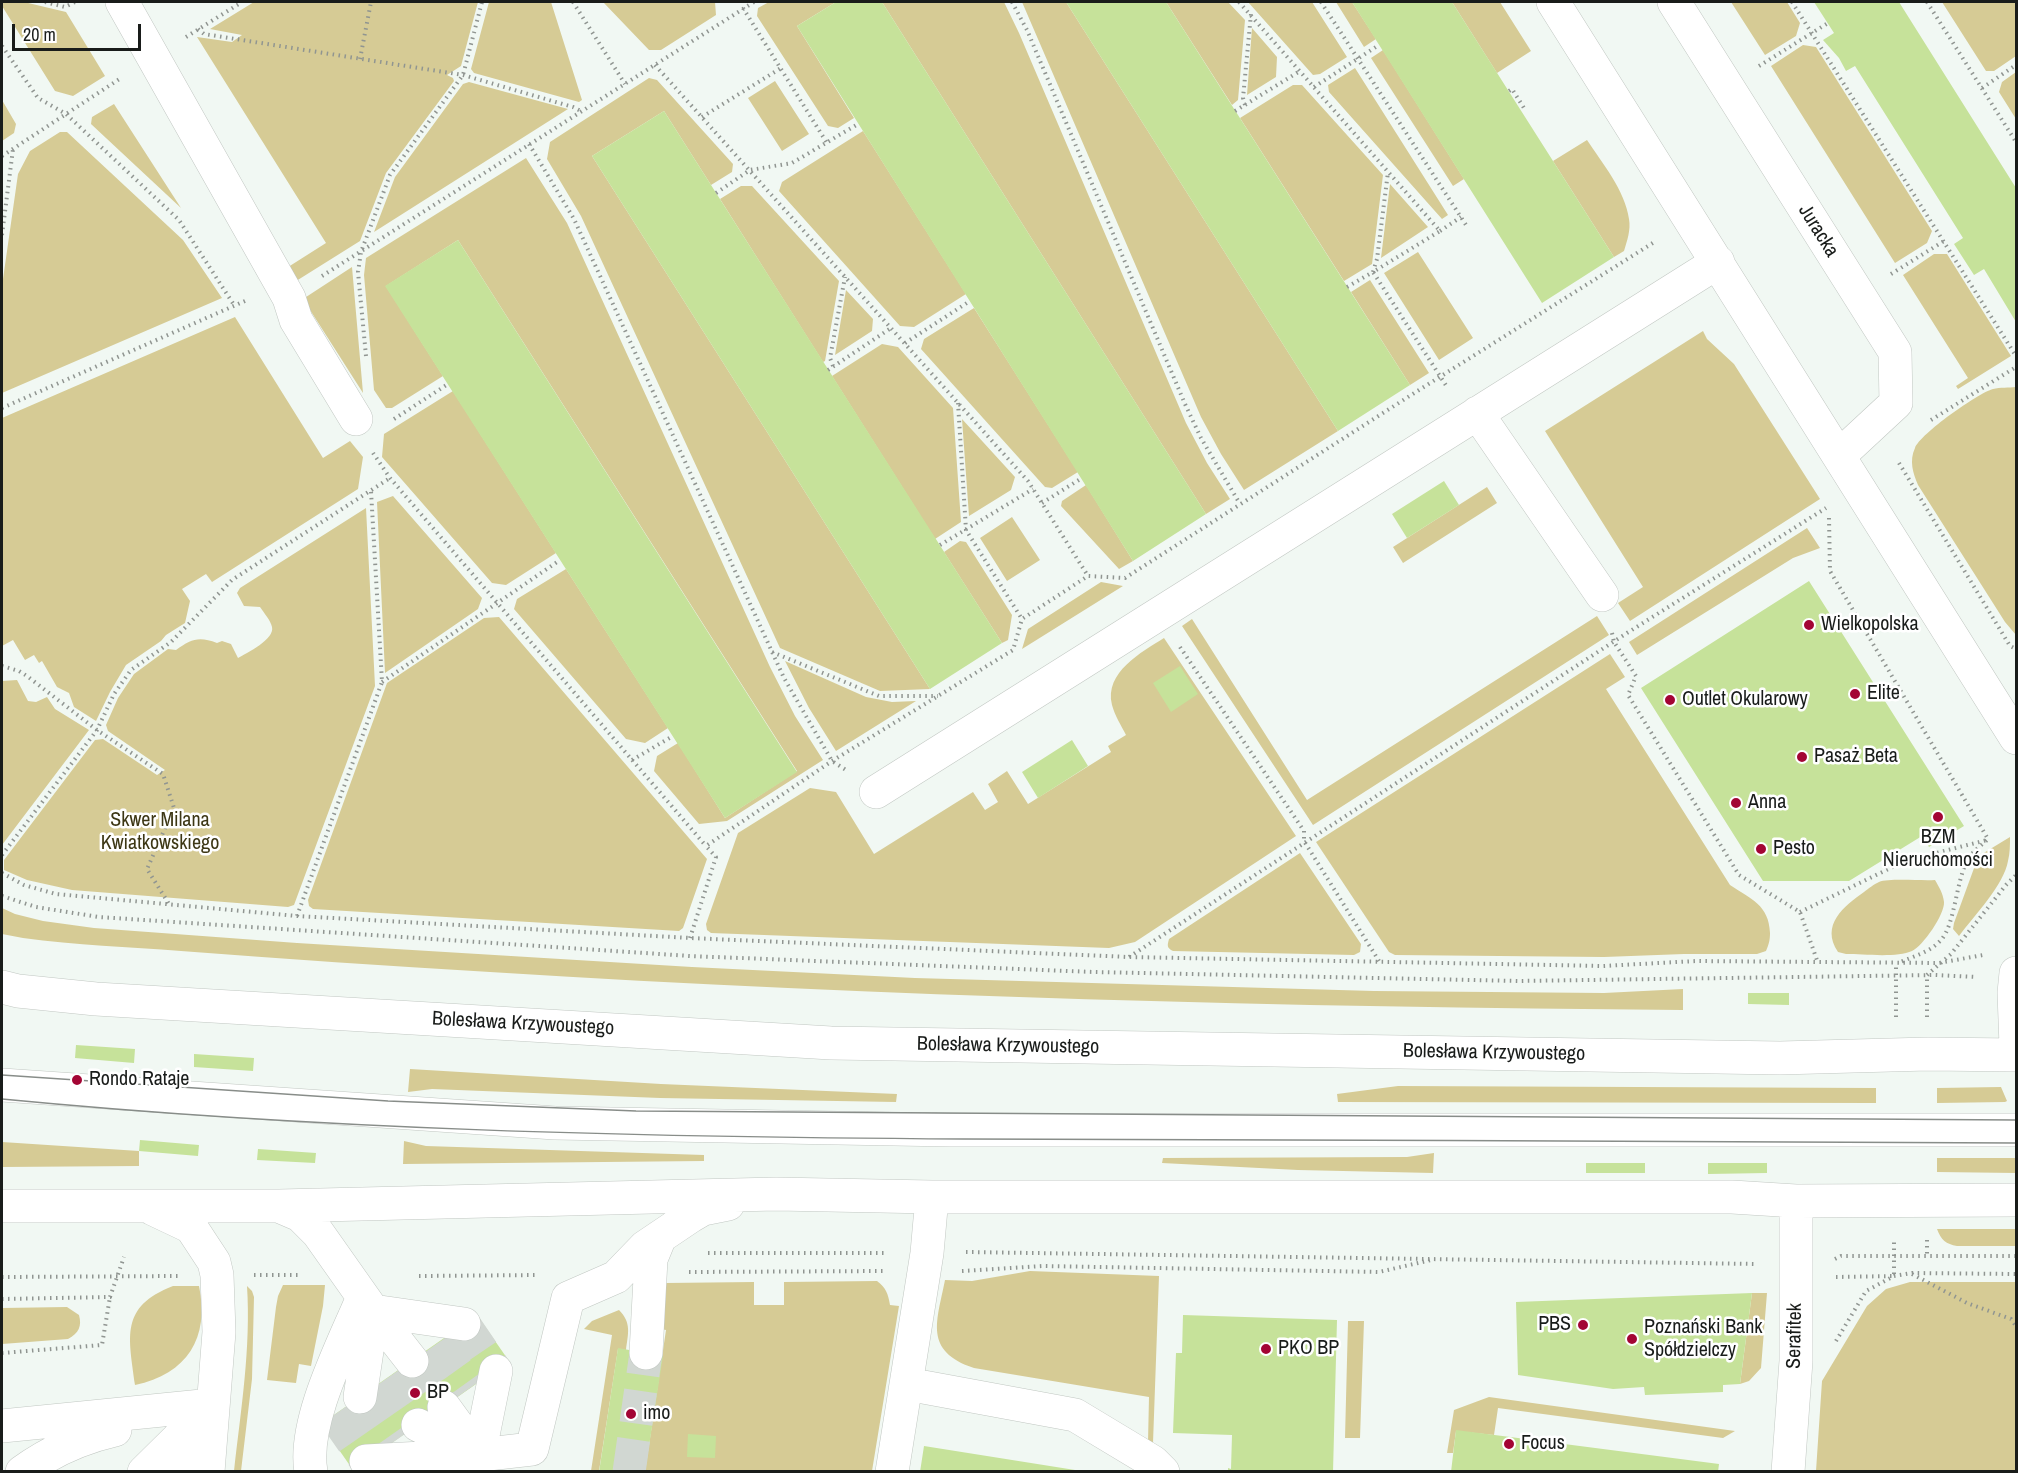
<!DOCTYPE html>
<meta charset="utf-8">
<style>
body{margin:0}
#map{position:relative;width:2018px;height:1473px;overflow:hidden;background:#f1f8f3;font-family:"Archivo Narrow",sans-serif}
canvas{display:block}
.frame{position:absolute;inset:0;border:3px solid #191c1a;pointer-events:none}
.scale{position:absolute;left:12px;top:24px;width:129px;height:27px;box-sizing:border-box;border:3px solid #191c1a;border-top:0;padding-left:8px;font-size:18px;line-height:21px;white-space:nowrap;color:#191c1a;-webkit-text-stroke:4px #fff;paint-order:stroke}
</style>
<div id="map">
<canvas width="2018" height="1473"></canvas>
<div class="frame"></div>
<div class="scale">20 m</div>
</div>
<script>
const context = document.querySelector('canvas').getContext('2d');
context.lineJoin = 'round';
function fillPath(path, color) {
  context.fillStyle = color;
  context.fill(path, 'evenodd');
}
function stroke(path, color, width, dash) {
  context.strokeStyle = color;
  context.lineWidth = width;
  context.lineCap = dash ? 'butt' : 'round';
  context.setLineDash(dash || []);
  context.stroke(path);
}
function drawText(font, color, halo, rows, align = 'center') {
  context.font = font + ' "Archivo Narrow",sans-serif';
  context.lineWidth = 5;
  context.setLineDash([]);
  context.textBaseline = 'middle';
  context.strokeStyle = halo;
  context.fillStyle = color;
  for (const [text, x, y, turn = 0] of rows) {
    context.save();
    context.translate(x, y);
    context.rotate((+turn || 0) * Math.PI / 180);
    context.textAlign = isNaN(turn) ? turn : align;
    if (halo) context.strokeText(text, 0, 0);
    context.fillText(text, 0, 0);
    context.restore();
  }
}
const green = new Path2D(`
 M2,2H24L66,12L105,76L73,96L55,91L2,6Z
 M254,2H478L461,66L447,75L453,78L454,81L386,173L360,241L293,283L285,269L326,243L197,37L232,42L242,35L210,29Z
 M489,2H551L582,100L579,102L474,73L471,69Z
 M603,2H715L716,15L661,50H649Z
 M769,2H836L797,26L854,118L838,128L828,126L757,16L758,8Z
 M882,2H1004L1019,33L1186,423L1207,463L1230,499L1206,514Z
 M1022,2H1066L1338,431L1244,490L1221,454L1201,417Z
 M1166,2H1228L1245,20L1238,100L1232,105Z
 M1248,2H1312L1347,57L1320,74L1313,75Z
 M1336,2H1352L1376,39L1364,47Z
 M1452,2H1500L1531,51L1497,73Z
 M1731,2H1787L1800,23L1796,36L1765,55Z
 M1942,2H2016V56L1994,71H1986Z
 M1252,28L1277,57L1276,77L1247,95Z
 M1803,45L1816,47L1932,231L1927,243L1895,263L1771,66Z
 M1383,50L1464,179L1453,186L1371,58Z
 M1355,68L1448,215L1442,219L1329,92L1328,85Z
 M2016,72V119L1999,92L2002,82Z
 M649,78L657,80L733,164L732,172L711,185L664,111L592,156L930,689L880,691L780,648L581,216L547,159L550,142Z
 M775,81L809,134L782,151L748,98Z
 M469,82L568,109L374,232L395,177L463,84Z
 M1293,85H1302L1383,175L1372,264L1344,281L1240,118Z
 M2,100L16,124L14,133L2,141Z
 M114,104L181,208L91,124L92,117Z
 M863,131L966,294L914,327L900,326L779,191L782,182Z
 M60,132H67L183,240L222,298L2,393V286L18,174L30,151Z
 M1587,140C1602,163 1625,190 1629,219C1631,230 1627,241 1624,251L1614,257L1553,161Z
 M526,158L567,223L770,667L795,716L823,760L727,821L699,824L654,771L657,756L678,743L725,818L797,771L458,240L386,286L443,376L392,408H386L374,390L364,275L366,258Z
 M1390,184L1428,227L1381,258Z
 M741,186H752L839,281L825,361L823,362L720,199Z
 M1418,252L1473,338L1439,360L1384,273Z
 M1934,254H1947L2011,356L1958,389L1956,386L1968,378L1903,275Z
 M352,267L363,393L303,299Z
 M1370,280L1429,373L1410,385L1351,292Z
 M846,290L873,319L872,331L835,355Z
 M974,308L1078,472L1052,488L1045,487L921,349L924,339Z
 M235,317L323,458L350,441L363,457L358,489L212,582L206,574L182,589L190,601L185,623L166,635L161,641L126,665L110,692L96,721L74,707L69,693L57,687L42,661L39,663L34,655L25,660L13,640L2,646V418Z
 M1703,331L1707,339L1734,364L1820,499L1630,621L1618,603L1643,587L1545,431Z
 M882,344L898,347L953,408L961,522L935,539L832,376Z
 M2016,387V635L2005,622L1918,485C1913,473 1909,461 1915,448C1920,434 1978,393 1993,389C2000,387 2009,388 2016,387Z
 M453,391L556,553L506,585L492,583L382,457L384,434Z
 M962,419L1015,477L1011,490L969,516Z
 M1086,485L1133,561L1119,569L1061,506L1062,501Z
 M1487,487L1497,503L1403,563L1393,547Z
 M393,496L482,598L478,609L385,673L377,502Z
 M366,508L375,686L294,905L288,907L72,890L27,880L4,870V860L95,740L103,739L157,775L165,770L108,731L106,725L118,698L134,674L168,649L176,650C191,639 199,636 217,643L222,641L231,644L238,658C247,653 275,639 272,627C271,621 264,613 260,607L244,606L237,593L240,588Z
 M1012,517L1040,560L1007,581L980,538Z
 M1807,528L1820,548L1793,558L1637,655L1629,642Z
 M960,541L966,542L1012,615L1008,640L1002,643L944,552Z
 M566,569L668,728L645,743L626,739L514,609L517,599Z
 M1101,582L1123,586L1022,649L1028,629Z
 M1597,616L1609,635L1313,825L1182,626L1192,619L1307,800Z
 M499,617L707,859L683,928L679,931L313,909L309,906L308,900L387,683L484,618Z
 M1164,638L1296,836L1135,942L1109,948L711,933L707,930L706,924L738,833L810,788L836,792L874,854L973,792L985,810L998,802L988,784L1007,771L1028,804L1111,752L1108,746L1126,735C1121,725 1115,716 1112,705C1104,672 1142,652 1164,638Z
 M1610,654L1625,677L1606,689L1730,885C1751,899 1769,905 1770,933C1770,940 1769,944 1766,951L1757,954H1684L1604,957L1395,955L1389,952L1316,842Z
 M785,661L866,697L892,702L916,701L836,751L809,708Z
 M17,680L28,701L36,702L47,697L55,709L89,730L2,845V681Z
 M2010,837C2010,845 2010,853 2008,861C2004,885 1974,916 1959,936L1953,929L1954,923L1977,860L1982,854Z
 M1300,853L1361,944L1360,952L1354,955L1173,951C1167,948 1167,946 1169,939Z
 M1935,880C1939,887 1943,893 1944,902C1945,914 1923,946 1912,951C1897,958 1863,954 1846,954L1838,952C1820,925 1844,906 1864,892C1868,889 1874,884 1879,882C1889,878 1922,881 1935,880Z
 M2,908L15,914L43,921L94,928L297,943L692,967L915,978L1374,991L1604,993L1683,989V1010C1285,1007 887,997 490,972C387,966 284,959 181,951C129,947 76,945 23,938L2,934Z
 M410,1069L661,1084L897,1094L896,1102L660,1098L432,1089L408,1092Z
 M1398,1086L1876,1088V1103L1338,1102L1337,1094Z
 M2001,1087L2007,1101L2005,1102L1937,1103V1088Z
 M404,1141L426,1146L704,1155V1161L403,1164Z
 M2,1142L139,1151V1166L2,1167Z
 M1434,1153L1433,1173L1298,1170L1162,1163L1163,1158L1407,1157Z
 M1937,1158H2016V1173L1937,1172Z
 M1937,1229H2016V1246H1957C1946,1244 1941,1240 1937,1229Z
 M1030,1271L1159,1276L1153,1443L1148,1442L1149,1397L974,1368C923,1351 937,1321 945,1280L972,1281Z
 M877,1281C886,1288 888,1293 890,1305L899,1306L872,1471L645,1472L666,1330L661,1329L666,1283L754,1282V1305H784V1282Z
 M1910,1282H2016V1471H1816L1822,1381L1867,1306L1886,1289Z
 M283,1285H325L323,1306L311,1366L299,1364L296,1383L267,1380L276,1307L278,1296Z
 M173,1286H199C210,1338 187,1374 135,1385C129,1337 119,1307 173,1286Z
 M247,1286L252,1291L254,1297L252,1379L241,1471H234C241,1409 251,1348 247,1286Z
 M1752,1293H1767L1761,1368L1749,1381L1740,1384Z
 M67,1307L79,1315C82,1326 79,1333 68,1339L2,1344V1308Z
 M619,1310C632,1323 628,1334 626,1350L618,1349L599,1471H591L612,1335L584,1329L592,1321Z
 M1348,1321H1364L1360,1438H1345Z
 M1489,1397L1735,1431L1723,1438L1498,1408L1494,1435L1456,1431L1453,1453H1447L1454,1410Z`);
const building = new Path2D(`
 M836,2H882L1206,514L1133,561L797,26Z
 M1066,2H1166L1410,385L1338,431Z
 M1352,2H1452L1614,257L1542,303Z
 M1814,2H1899L2016,188V322L1984,269L1974,275L1954,244L1963,238L1855,66L1846,71L1839,58L1823,40L1834,33Z
 M664,111L1002,643L930,689L592,156Z
 M458,240L797,772L725,818L385,286Z
 M1444,481L1459,505L1407,538L1392,514Z
 M1809,581L1964,826L1929,847L1922,836L1849,881H1763L1641,688Z
 M1180,666L1198,694L1171,712L1153,683Z
 M1072,740L1088,766L1038,798L1022,772Z
 M1748,993H1789V1005L1748,1004Z
 M76,1045L135,1049L134,1063L75,1058Z
 M194,1054L254,1058L253,1071L194,1067Z
 M140,1140L199,1145L198,1156L139,1151Z
 M258,1149L316,1153L315,1163L257,1160Z
 M1586,1163H1645V1173H1586Z
 M1708,1163H1767V1173L1708,1174Z
 M1752,1293L1740,1384L1723,1385V1392L1645,1395L1644,1387L1613,1389L1518,1375L1516,1302Z
 M477,1315L509,1361L353,1470L321,1424Z
 M1183,1315L1337,1320L1333,1472H1228V1468L1231,1469L1232,1435L1173,1433L1176,1353H1182Z
 M618,1348L663,1356L645,1472H599Z
 M1456,1430L1719,1464L1718,1472H1451Z
 M688,1434L716,1436L715,1458L687,1457Z
 M924,1446L1075,1470V1472H920Z`);
const minorTunnel = new Path2D(`
 M464,1324L496,1371
 M438,1343L470,1388
 M412,1361L444,1407
 M386,1379L418,1425
 M360,1397L392,1443
 M334,1415L366,1461
 M629,1472L646,1353`);
const path = new Path2D(`
 M45,2L65,7L75,2
 M573,2L625,84
 M1012,2L1027,30L1185,404L1201,438L1240,504
 M1239,2L1440,231L1373,272L1447,387
 M1321,2L1468,228
 M1792,2L2016,356
 M1927,2L2016,142
 M743,8L827,143
 M198,29L204,34L463,75L573,107L581,111
 M186,37L242,2
 M2,46L38,98L66,114L179,220L234,305
 M360,59L371,2
 M655,65L1028,481L1088,576
 M1759,66L1828,23
 M1314,87L1379,45
 M1982,88L2016,65
 M1509,91L1512,89L1524,108
 M1245,105L1243,98L1251,14
 M1235,111L1300,71
 M702,117L781,68
 M529,144L574,219L784,678L832,761L846,770
 M2,156L121,78
 M716,193L750,170L792,163L858,124
 M1440,231L1461,217
 M2,235L13,149
 M1891,274L1944,241
 M322,276L754,2
 M1347,287L1373,272L1377,259L1388,172
 M905,343L970,301
 M366,356L358,272L361,252L390,175L463,75L482,2
 M833,366L830,358L845,277
 M828,370L891,328
 M958,403L966,530L1022,619
 M2,408L245,301
 M394,419L448,384
 M1931,420L2016,367
 M373,453L390,478L706,846
 M1899,463L2010,646L2016,649
 M1042,503L1082,478
 M1829,518L1830,571L1988,839C1982,845 1972,852 1968,859C1956,880 1955,925 1941,940C1930,952 1915,956 1900,962
 M940,545L1033,489
 M1612,633L1614,642L1636,676L1628,695L1739,875L1800,912L1818,963
 M1180,647L1304,831V841L1379,961
 M772,652L879,696H938
 M2,666L19,671L27,676L97,730L163,774L174,808L147,869L169,904
 M382,682L560,560
 M632,760L673,736
 M2,855L97,730L114,694L131,670L171,642L232,580L390,478
 M2,873L24,885L56,894L297,916L690,938L1128,957L1603,966L1696,961L1939,963L1983,955
 M2,896L36,907L99,917L690,956L1094,972L1518,981L1935,975L1976,977
 M1800,912L1905,861L1987,840
 M297,916L382,682L371,491
 M690,938L716,857L706,846L832,761L1013,650L1022,619L1088,576L1125,578L1419,390L1656,241
 M1129,957L1627,633L1826,508
 M1896,1017V963
 M1927,1017V975L1951,954L2006,885L2016,875
 M1927,1240V1255
 M966,1252L1756,1264
 M708,1253H887
 M1835,1259L1841,1256H2016
 M962,1271L1043,1266L1379,1272L1431,1260
 M689,1272L886,1271
 M1912,1274L1967,1303L2011,1319L2016,1326
 M254,1275H301
 M419,1276L538,1275
 M2,1277L178,1276
 M1836,1277L1894,1276V1240
 M2,1299L110,1297L124,1257
 M1836,1341L1866,1291L1894,1276L1912,1273L2016,1274
 M2,1353L102,1345L110,1297`);
const minor = new Path2D(`
 M122,2L289,298L296,320L356,419
 M1553,2L2016,738
 M1674,2L1895,352L1896,403L1840,455
 M1477,413L1602,595
 M876,792L1718,262
 M2016,973L2014,993L2016,1046
 M2,987L18,991L96,999L831,1043L1780,1058L1928,1054L2016,1055
 M2,1085L555,1123L951,1130H2016
 M2,1206H279L776,1194L932,1197H1732L1796,1201L2016,1200
 M279,1206L300,1215L318,1233L373,1311L412,1361
 M153,1209L191,1227L214,1262L217,1275L219,1332L208,1472
 M373,1311L464,1324
 M646,1353L651,1259L660,1237
 M907,1384L1075,1415L1153,1462L1163,1472
 M360,1397L373,1311
 M444,1407L479,1455L532,1449L568,1298L616,1277L645,1247L691,1216L703,1209L728,1204
 M418,1425L475,1453
 M2,1426L212,1405
 M479,1455L496,1371
 M366,1461L479,1455
 M22,1472C51,1451 80,1438 115,1430
 M144,1472L212,1405
 M179,1472L202,1426
 M311,1472C302,1422 344,1343 363,1297
 M892,1472L927,1253L932,1197
 M1788,1472L1796,1361V1201`);
const tram = new Path2D(`
 M2,1075L388,1101L636,1111L2016,1120
 M2,1099C321,1130 642,1137 963,1139C1314,1142 1665,1139 2016,1143`);
const markers = [
 [1809,625,6,"#a30534"],
 [1855,694,6,"#a30534"],
 [1670,700,6,"#a30534"],
 [1802,757,6,"#a30534"],
 [1736,803,6,"#a30534"],
 [1938,817,6,"#a30534"],
 [1761,849,6,"#a30534"],
 [77,1080,6,"#a30534"],
 [1583,1325,6,"#a30534"],
 [1632,1339,6,"#a30534"],
 [1266,1349,6,"#a30534"],
 [415,1393,6,"#a30534"],
 [631,1414,6,"#a30534"],
 [1509,1444,6,"#a30534"]
];
const streetNames = [
 ["Juracka",1818,231,58],
 ["Bolesława Krzywoustego",523,1024,3],
 ["Bolesława Krzywoustego",1008,1046,1],
 ["Bolesława Krzywoustego",1494,1053,1],
 ["Serafitek",1795,1336,-89]
];
const poiNames = [
 ["Wielkopolska",1821,625],
 ["Elite",1867,694],
 ["Outlet Okularowy",1682,700],
 ["Pasaż Beta",1814,757],
 ["Anna",1748,803],
 ["BZM",1938,838,"center"],
 ["Nieruchomości",1938,861,"center"],
 ["Pesto",1773,849],
 ["Rondo Rataje",89,1080],
 ["PBS",1571,1325,"right"],
 ["Poznański Bank",1644,1328],
 ["Spółdzielczy",1644,1351],
 ["PKO BP",1278,1349],
 ["BP",427,1393],
 ["imo",643,1414],
 ["Focus",1521,1444]
];
const parkNames = [
 ["Skwer Milana",160,821],
 ["Kwiatkowskiego",160,844]
];
fillPath(green, '#d6cb95');
fillPath(building, '#c6e29a');
stroke(minorTunnel, '#d1d7d2', 33, [33, 16]);
stroke(minor, '#c1c7c2', 34);
stroke(path, '#909591', 4, [1.5, 4.5]);
stroke(minor, '#fff', 33);
stroke(tram, '#888d89', 1.5);
for (const [x, y, r, color] of markers) {
  const dot = new Path2D();
  dot.arc(x, y, r, 0, 2 * Math.PI);
  context.fillStyle = color;
  context.fill(dot);
  stroke(dot, '#fff', 2);
}
drawText('20px', '#191c1a', '#fff', streetNames);
drawText('20px', '#191c1a', '#fff', poiNames, 'left');
drawText('20px', '#3d3715', '#fff', parkNames);
</script>
